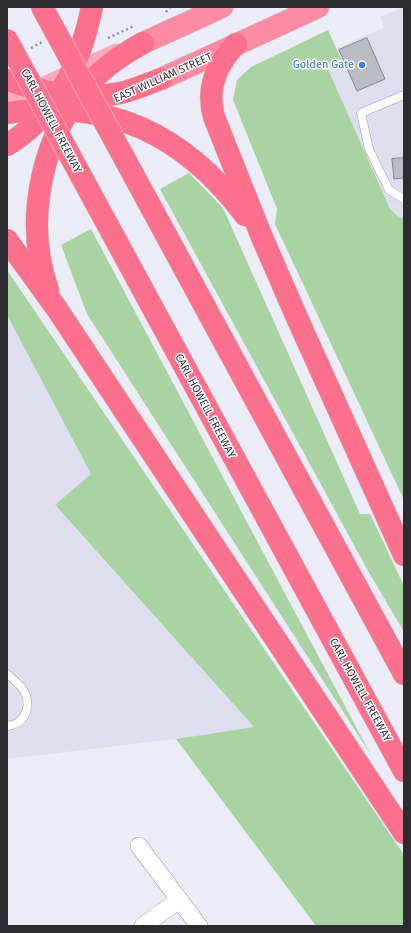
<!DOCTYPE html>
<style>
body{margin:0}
#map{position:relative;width:411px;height:933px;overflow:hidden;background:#ececf6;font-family:"Fira Sans",sans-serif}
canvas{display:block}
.frame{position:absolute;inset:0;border:8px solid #2c2c30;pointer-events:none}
</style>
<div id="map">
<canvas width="411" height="933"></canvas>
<div class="frame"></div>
</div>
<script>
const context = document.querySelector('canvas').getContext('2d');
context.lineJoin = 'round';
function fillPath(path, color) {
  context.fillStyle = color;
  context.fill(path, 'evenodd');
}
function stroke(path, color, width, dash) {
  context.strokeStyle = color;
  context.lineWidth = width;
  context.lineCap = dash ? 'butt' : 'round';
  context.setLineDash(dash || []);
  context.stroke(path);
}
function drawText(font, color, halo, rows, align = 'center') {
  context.font = font + ' "Fira Sans",sans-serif';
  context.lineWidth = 3;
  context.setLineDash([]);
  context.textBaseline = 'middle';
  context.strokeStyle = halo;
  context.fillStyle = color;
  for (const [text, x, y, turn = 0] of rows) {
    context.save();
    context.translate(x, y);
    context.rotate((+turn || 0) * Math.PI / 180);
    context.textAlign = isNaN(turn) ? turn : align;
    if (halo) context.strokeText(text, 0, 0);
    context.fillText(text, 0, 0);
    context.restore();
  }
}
const built = new Path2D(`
 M404,7V218L399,217L390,209L327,67L341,59L337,48L384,28L380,17Z
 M7,315L91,474L55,506L254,727L176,739L7,759Z`);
const green = new Path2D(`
 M328,30L341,59L327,67L390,209L399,217L404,218V500L275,224L277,209L233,100L237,80L251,67Z
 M189,173L223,208L360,514H370L404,586V632L367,569L160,189Z
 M91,229L371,755L87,314L61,245Z
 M7,270L404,855V926H316L176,739L254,727L55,505L91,474L7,315Z`);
const building = new Path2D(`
 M367,38L385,79L357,91L339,50Z
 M404,158V178L394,179L392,159Z`);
const path = new Path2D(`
 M166,12L170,7
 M108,38L134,26
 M31,48L42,42`);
const service = new Path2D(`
 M404,95L361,113L369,149L389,190L404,199
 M7,674C12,678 18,683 22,688C33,703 27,724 7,726`);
const minor = new Path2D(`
 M139,846L199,926
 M143,926L179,900`);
const primary = new Path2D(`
 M7,105L117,55`);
const trunk = new Path2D(`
 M143,43L222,7
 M161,79L318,7`);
const motorway = new Path2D(`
 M236,44C216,65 206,89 214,117L261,235L298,320L404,555
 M7,80C41,92 83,101 120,93C134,90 147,84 161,79
 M7,113C109,98 184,134 245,215
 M7,145C58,114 80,64 92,7
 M146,198L404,674
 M105,220L404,771
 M7,240L57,309L404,833
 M48,290C25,225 39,146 82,92C98,71 121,55 143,43`);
const motorwayBridge = new Path2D(`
 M42,7L146,198
 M7,40L105,220`);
const markers = [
 [362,65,4,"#3f7fe0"]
];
const shopNames = [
 ["Golden Gate",354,65]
];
const streetNames = [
 ["EAST WILLIAM STREET",163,78,-24],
 ["CARL HOWELL FREEWAY",51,121,62],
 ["CARL HOWELL FREEWAY",205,406,62],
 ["CARL HOWELL FREEWAY",360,690,61]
];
fillPath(built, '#dedeef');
fillPath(green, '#aad3a4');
fillPath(building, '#bbbbc4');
stroke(building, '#84858d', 1);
stroke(service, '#9e9fa7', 9);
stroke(minor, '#9e9fa7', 18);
stroke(primary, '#cccccd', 23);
stroke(trunk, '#cccccd', 23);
stroke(motorway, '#cccccd', 23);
stroke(path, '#8f8f96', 2.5, [2, 3]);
stroke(service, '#fff', 8);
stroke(minor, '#fff', 17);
stroke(primary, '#fca9bb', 22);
stroke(trunk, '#fb8ca4', 22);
stroke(motorway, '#fa708d', 22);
stroke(motorwayBridge, '#cccccd', 23, []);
stroke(motorwayBridge, '#fa708d', 22);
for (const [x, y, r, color] of markers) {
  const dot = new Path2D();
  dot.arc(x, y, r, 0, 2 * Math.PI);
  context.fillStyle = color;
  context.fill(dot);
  stroke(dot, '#fff', 1.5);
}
drawText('11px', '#366cbe', '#fff', shopNames, 'right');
drawText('11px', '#2c2c30', '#fff', streetNames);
</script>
